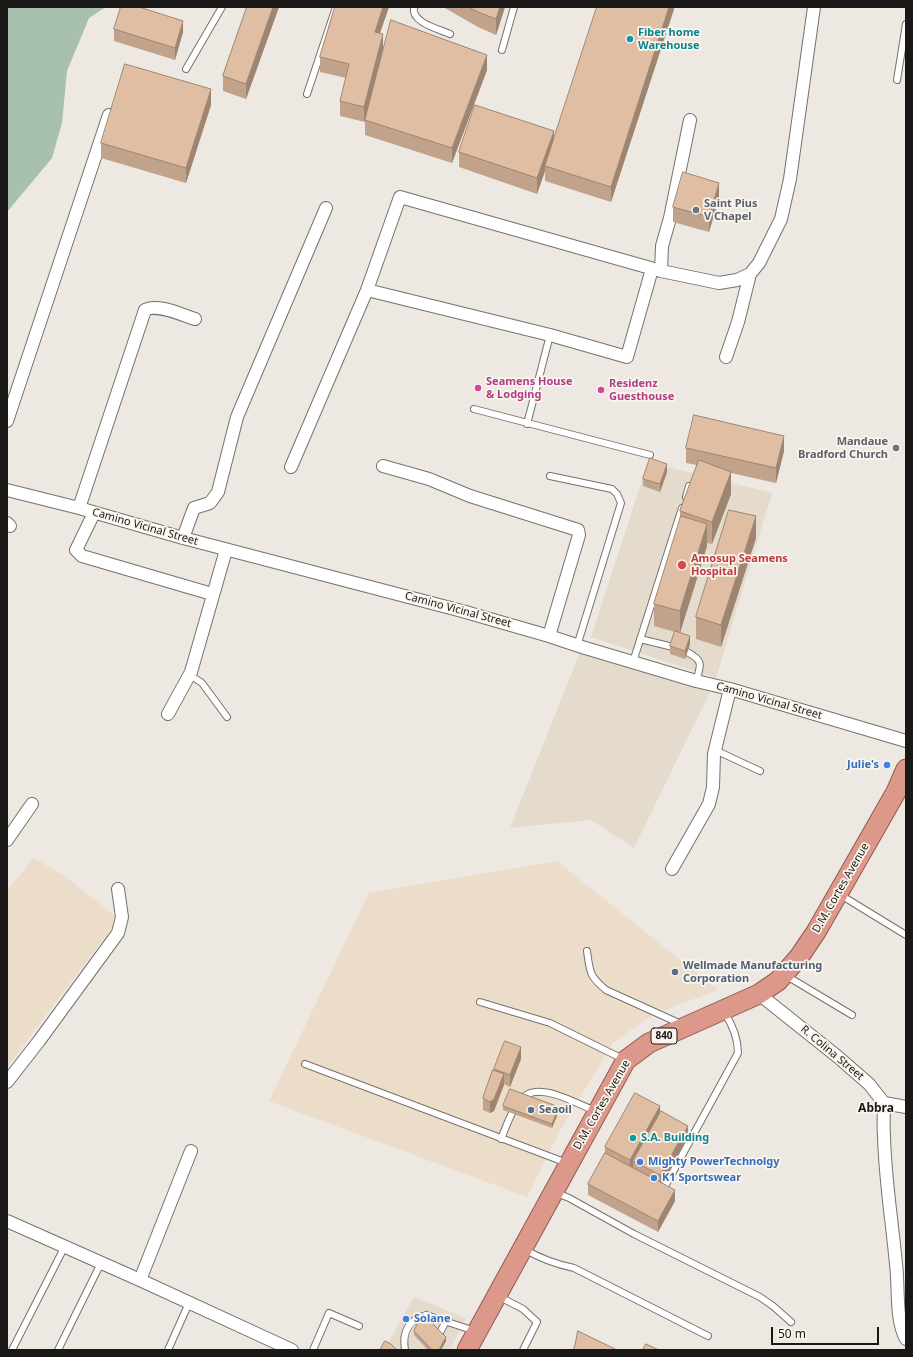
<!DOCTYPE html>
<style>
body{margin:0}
#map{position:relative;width:913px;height:1357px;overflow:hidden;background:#ede8e1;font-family:"Noto Sans",sans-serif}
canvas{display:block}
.frame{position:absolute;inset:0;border:8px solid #1a1816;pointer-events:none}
.scale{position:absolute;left:771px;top:1327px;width:108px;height:18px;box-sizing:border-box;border:2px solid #1a1816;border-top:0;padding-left:5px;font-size:12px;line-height:14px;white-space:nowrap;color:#1a1816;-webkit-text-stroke:3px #faf6ee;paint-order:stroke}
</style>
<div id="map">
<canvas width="913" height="1357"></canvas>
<div class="frame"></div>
<div class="scale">50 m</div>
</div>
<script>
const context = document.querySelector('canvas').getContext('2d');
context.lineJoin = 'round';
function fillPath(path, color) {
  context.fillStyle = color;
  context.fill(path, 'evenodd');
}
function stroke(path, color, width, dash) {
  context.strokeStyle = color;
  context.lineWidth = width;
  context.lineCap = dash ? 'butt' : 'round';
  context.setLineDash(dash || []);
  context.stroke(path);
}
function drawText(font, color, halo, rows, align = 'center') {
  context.font = font + ' "Noto Sans",sans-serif';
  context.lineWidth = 3.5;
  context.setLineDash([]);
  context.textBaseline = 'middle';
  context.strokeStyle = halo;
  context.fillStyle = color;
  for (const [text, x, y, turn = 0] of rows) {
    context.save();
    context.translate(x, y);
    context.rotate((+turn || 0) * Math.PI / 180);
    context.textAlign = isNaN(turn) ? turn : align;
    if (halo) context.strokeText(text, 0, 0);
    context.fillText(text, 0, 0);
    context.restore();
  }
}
const built = new Path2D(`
 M648,462L772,493L716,678L591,637Z
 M582,647L713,686L634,848L591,820L510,828Z
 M414,1297L466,1318L450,1350H384Z`);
const industrial = new Path2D(`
 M34,858L66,877L116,917L108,933L7,1067V891Z
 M557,861L718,990L654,1014L613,1043L560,1131L527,1197L269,1101L369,893Z`);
const green = new Path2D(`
 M7,7H106L89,18L67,71L62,123L52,158L7,212Z`);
const service = new Path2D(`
 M414,7C411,23 439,29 450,34
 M502,50L514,7
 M186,69L222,7
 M897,80L906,24
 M307,94L336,7
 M474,409L650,455
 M527,424L550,335
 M550,476L612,489L617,494L621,503L577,646
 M686,497L689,486
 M640,639L673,647
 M687,652C704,661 701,665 696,681
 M633,662L682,508
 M191,672L193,677L202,683L227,717
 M715,750L760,771
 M839,894L906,935
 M587,951C590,972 589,976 606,990L681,1024
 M785,975L852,1015
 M480,1002L550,1023L623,1059
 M305,1064L567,1163
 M501,1139C507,1125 514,1101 528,1094C545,1085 578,1104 595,1111
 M663,1190L738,1053C738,1038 732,1024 724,1012
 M557,1193L569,1198L634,1234L760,1297L773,1306L791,1322
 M524,1249C541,1259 555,1264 574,1268L708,1336
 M498,1296L523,1309L537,1322L523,1350
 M12,1350L65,1246
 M58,1350L101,1263
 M168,1350L189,1303
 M313,1350L329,1313L359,1326
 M405,1350C402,1332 408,1320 426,1315L475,1331
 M431,1350L446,1321`);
const minor = new Path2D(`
 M661,271L662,246L670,218L690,120
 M367,290L550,335L627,357L652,269
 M726,357L738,322L750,274
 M7,421L109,115
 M383,466L429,479L470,496L578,530L579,535L549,636
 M291,467L367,290L400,197L661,271L719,283L737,280L750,274L759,263L781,219L790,179L814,7
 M7,490L79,508L183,538L462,611L549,636L582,647L696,681L730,689L906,741
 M79,508L145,310C157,303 182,315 195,319
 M94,513L76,550L82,556L212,594
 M7,523L10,526
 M183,538L194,508L210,503L218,492L237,417L326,208
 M168,714L191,672L226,550
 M7,840L32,804
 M672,869L709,804L713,787L714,754L730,689
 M759,994L838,1057L869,1084L884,1103L906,1107
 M7,1082L39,1041L118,933L122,917L118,889
 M884,1103C884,1114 883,1125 884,1136C885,1179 892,1221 896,1264C899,1286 895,1319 906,1339
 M7,1221L140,1280L292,1350
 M140,1280L191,1151`);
const trunk = new Path2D(`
 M467,1350L626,1060L649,1043L759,994L778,981L799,957L816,932L896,792L906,769`);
const wall = new Path2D(`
 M247,7H279L246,99L223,91V76Z
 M335,7H389L380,33L383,49L487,70L452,163L365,135V122L340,116V101L346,78L320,72V57Z
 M443,7H505L496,35L478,27Z
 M674,7V9L611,202L545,181V171L537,194L459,167V152L554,140Z
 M114,29L183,32L175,60L114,41Z
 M211,105L186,183L101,158V143Z
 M719,198L709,232L673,222V207Z
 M686,448L784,451L776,483L731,473V494L712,544L707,543V546L680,633L690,644L685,659L670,654V646L675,632L654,626V604L680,521V511L697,465L686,463Z
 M667,472L660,492L643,486V479Z
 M756,538L721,647L696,639V617Z
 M521,1059L510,1087L504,1084L494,1111L490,1113L483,1110V1098L494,1069Z
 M503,1106L559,1111L552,1128L503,1110Z
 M660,1113L688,1137L662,1183L675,1201L658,1232L588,1195V1184L605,1153V1147Z
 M414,1331L446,1341L441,1350H428L414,1335Z`);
const shadedWall = new Path2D(`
 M273,7H279L246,99V84Z
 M383,7H389L375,47V32Z
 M500,7H505L496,35V19Z
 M669,7H674V9L611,202V187Z
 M183,21V32L175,60V48Z
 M383,34V49L365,120L364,122V107Z
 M487,55V70L452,163V148Z
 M211,89V105L186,183V168Z
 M554,131V147L545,166V171L537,194V178Z
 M719,183V198L709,232V217Z
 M784,436V451L776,483V468Z
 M667,464V472L660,492V484Z
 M731,472V494L712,544V522Z
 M756,516V538L721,647V625Z
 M707,524V546L680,633V611Z
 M690,636V644L685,659V651Z
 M521,1047V1059L510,1087V1075Z
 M504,1074V1085L494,1111L490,1113V1102Z
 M660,1106V1118L633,1161V1166L630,1172V1160Z
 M559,1107V1111L552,1128V1124Z
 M688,1126V1137L660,1187V1175Z
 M675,1190V1201L658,1232V1221Z
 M446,1337V1341L441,1350H439Z`);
const building = new Path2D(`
 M121,7H139L183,21L175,48L114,29Z
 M247,7H273L246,84L223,76Z
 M335,7H383L375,32L383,34L364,107L340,101L349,64L320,57Z
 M469,7H500L496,19L478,12Z
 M597,7H669L611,187L545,166Z
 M391,20L487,55L452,148L365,120Z
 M125,64L211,89L186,168L101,143Z
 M475,105L554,131L537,178L459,152Z
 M683,172L719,183L709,217L673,207Z
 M694,415L784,436L776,468L686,448Z
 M650,458L667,464L660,484L643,479Z
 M699,460L731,472L712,522L680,511Z
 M729,510L756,516L721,625L696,617Z
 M681,516L707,524L680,611L654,604Z
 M675,631L690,636L685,651L670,646Z
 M505,1041L521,1047L510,1075L494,1069Z
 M493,1070L504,1074L494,1099L490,1102L483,1098Z
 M510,1089L559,1107L552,1124L503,1106Z
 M635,1093L660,1106L630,1160L605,1147Z
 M661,1111L688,1126L660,1175L633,1161Z
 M605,1153L675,1190L658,1221L588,1184Z
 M423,1314L446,1337L439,1350H432L414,1331Z
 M578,1331L617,1350H573L575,1345Z
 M385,1341L391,1344L397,1350H380Z
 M646,1344L659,1350H643Z`);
const markers = [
 [630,39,4,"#0f9aa8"],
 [696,210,4,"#6b7280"],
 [478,388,4,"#d1479c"],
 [601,390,4,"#d1479c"],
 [896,448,4,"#6b7280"],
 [682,565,5,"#e0444e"],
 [887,765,4,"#3f7fe0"],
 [675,972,4,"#5c6f8a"],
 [531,1110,4,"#5c6f8a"],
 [633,1138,4,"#0f9aa8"],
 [640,1162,4,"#3f7fe0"],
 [654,1178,4,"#3f7fe0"],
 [406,1319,4,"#3f7fe0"]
];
const shields = [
 [664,1036,26]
];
const shieldNames = [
 ["840",664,1036]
];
const cultureNames = [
 ["Fiber home",638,33],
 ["Warehouse",638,46],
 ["S.A. Building",641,1138]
];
const worshipNames = [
 ["Saint Pius",704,204],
 ["V Chapel",704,217],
 ["Mandaue",888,442,"right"],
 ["Bradford Church",888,455,"right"]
];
const hotelNames = [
 ["Seamens House",486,382],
 ["& Lodging",486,395],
 ["Residenz",609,384],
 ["Guesthouse",609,397]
];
const streetNames = [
 ["Camino Vicinal Street",145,527,16],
 ["Camino Vicinal Street",458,610,15],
 ["Camino Vicinal Street",769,701,16],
 ["D.M. Cortes Avenue",841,888,-60],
 ["R. Colina Street",832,1053,40],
 ["D.M. Cortes Avenue",602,1105,-60]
];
const healthNames = [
 ["Amosup Seamens",691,559],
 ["Hospital",691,572]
];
const shopNames = [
 ["Julie's",879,765,"right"],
 ["Mighty PowerTechnolgy",648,1162],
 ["K1 Sportswear",662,1178],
 ["Solane",414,1319]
];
const serviceNames = [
 ["Wellmade Manufacturing",683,966],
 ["Corporation",683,979],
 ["Seaoil",539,1110]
];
const neighbourhoodNames = [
 ["Abbra",876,1109]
];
fillPath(built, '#e4dbcd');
fillPath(industrial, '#ebddca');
fillPath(green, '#a7c0b0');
stroke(service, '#76726b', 8);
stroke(minor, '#76726b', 14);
stroke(trunk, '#925a4f', 21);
stroke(service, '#fff', 6);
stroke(minor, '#fff', 12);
stroke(trunk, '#dc988a', 19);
fillPath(wall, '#c1a38c');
fillPath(shadedWall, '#9d8572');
fillPath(building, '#e0bea3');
stroke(building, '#9d8572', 1);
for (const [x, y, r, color] of markers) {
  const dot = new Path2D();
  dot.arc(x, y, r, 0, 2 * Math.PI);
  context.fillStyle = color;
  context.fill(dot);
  stroke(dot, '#faf6ee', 1.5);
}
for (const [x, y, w] of shields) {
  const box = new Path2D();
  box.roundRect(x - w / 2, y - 8, w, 16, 3);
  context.fillStyle = '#faf6ee';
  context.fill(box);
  stroke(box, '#1a1816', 1);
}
drawText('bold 10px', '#1a1816', null, shieldNames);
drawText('bold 11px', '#0d838f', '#faf6ee', cultureNames, 'left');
drawText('bold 11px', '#5b616d', '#faf6ee', worshipNames, 'left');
drawText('bold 11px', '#b23c85', '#faf6ee', hotelNames, 'left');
drawText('11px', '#1a1816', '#faf6ee', streetNames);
drawText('bold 11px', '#be3a42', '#faf6ee', healthNames, 'left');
drawText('bold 11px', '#366cbe', '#faf6ee', shopNames, 'left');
drawText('bold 11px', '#4e5e75', '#faf6ee', serviceNames, 'left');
drawText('bold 12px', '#1a1816', '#faf6ee', neighbourhoodNames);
</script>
